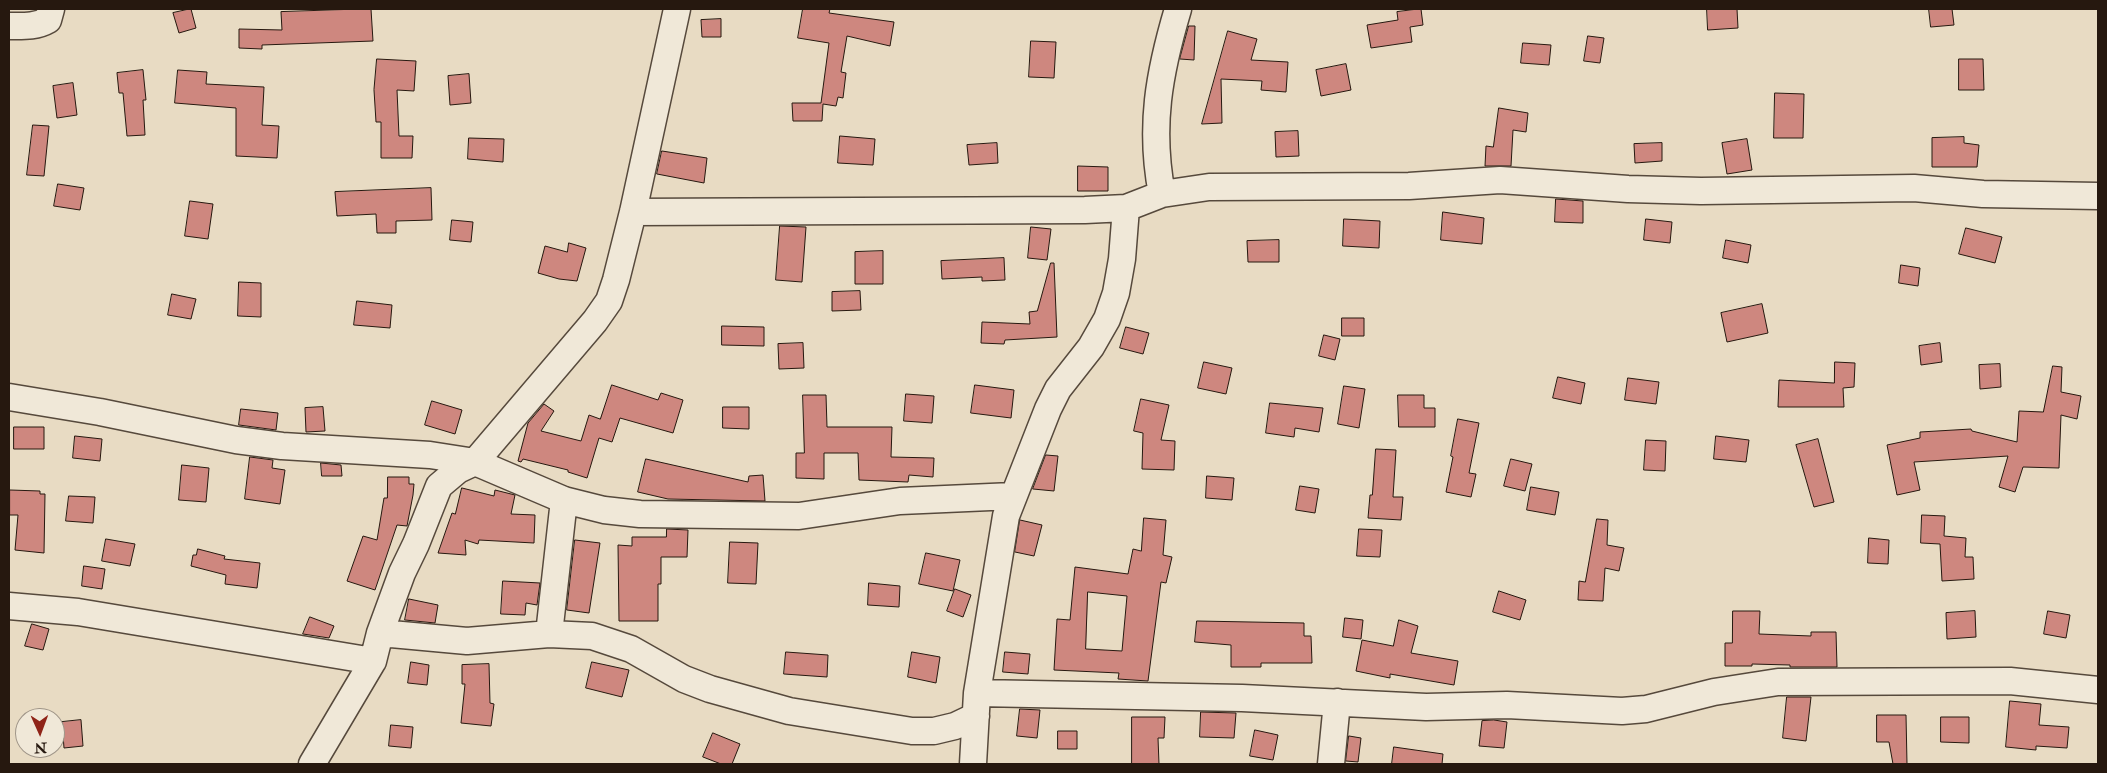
<!DOCTYPE html>
<style>
body{margin:0}
#map{position:relative;width:2107px;height:773px;overflow:hidden;background:#e8dbc3;font-family:"IM FELL Double Pica",serif}
canvas{display:block}
.frame{position:absolute;inset:0;border:10px solid #26180f;pointer-events:none}
.north{position:absolute;left:15px;top:708px;width:50px;height:50px;box-sizing:border-box;background:#f0e8d8;border:1px solid #9f9588;border-radius:50%;rotate:178deg;font-size:14px;font-weight:700;line-height:20px;text-align:center;color:#26180f}
.north::after{content:'';display:block;margin:auto;width:18px;height:22px;background:#8f2418;clip-path:polygon(50% 0,100% 100%,50% 72%,0 100%)}
</style>
<div id="map">
<canvas width="2107" height="773"></canvas>
<div class="frame"></div>
<div class="north">N</div>
</div>
<script>
const context = document.querySelector('canvas').getContext('2d');
context.lineJoin = 'round';
function fillPath(path, color) {
  context.fillStyle = color;
  context.fill(path, 'evenodd');
}
function stroke(path, color, width, dash) {
  context.strokeStyle = color;
  context.lineWidth = width;
  context.lineCap = dash ? 'butt' : 'round';
  context.setLineDash(dash || []);
  context.stroke(path);
}
const building = new Path2D(`
 M191,9L196,28L179,33L173,13Z
 M371,9L373,41L262,45V49L239,48V29L282,30L281,12Z
 M803,9H830L829,13L894,22L890,46L847,36L841,72L846,73L843,98L838,97L836,106L823,104L822,121H793L792,103H821L829,43L798,38Z
 M1421,9L1423,25L1410,27L1412,42L1371,48L1367,25L1398,20L1397,12Z
 M1707,9H1737L1738,28L1708,30Z
 M1929,9H1952L1954,25L1931,27Z
 M721,19V37H702L701,20Z
 M1189,26H1195L1194,60L1180,59Z
 M1228,31L1257,39L1251,60L1288,62L1286,92L1261,90L1262,81L1221,79L1222,123L1202,124Z
 M1588,36L1604,38L1600,63L1584,61Z
 M1031,41L1056,42L1054,78L1029,77Z
 M1523,43L1551,45L1549,65L1521,63Z
 M377,59L416,61L414,91L397,90L399,136H413L412,158H381V122H376L374,90Z
 M1959,59H1983L1984,90H1959Z
 M1346,64L1351,90L1321,96L1316,70Z
 M143,70L146,100H143L145,135L127,136L123,93H119L117,73Z
 M178,70L207,72L206,84L264,87L262,125L279,126L277,158L236,156V108L175,103Z
 M469,74L471,103L450,105L448,76Z
 M73,83L77,115L57,118L53,86Z
 M1775,93L1804,94L1803,138H1774Z
 M1499,108L1528,113L1526,132L1513,130L1511,166H1485L1486,146L1493,147Z
 M33,125L49,126L44,176L27,175Z
 M1298,131L1299,156L1276,157L1275,132Z
 M840,136L875,139L873,165L838,163Z
 M1964,137V143L1979,145L1977,167H1932V138Z
 M469,138L504,139L503,162L468,159Z
 M1747,139L1752,170L1727,174L1722,143Z
 M997,143L998,163L969,165L967,145Z
 M1662,143V161L1635,163L1634,144Z
 M662,151L707,158L704,183L657,174Z
 M1078,166L1108,167V191H1078Z
 M58,184L84,188L80,210L54,206Z
 M431,188L432,220L396,221V233H377L376,214L337,216L335,192Z
 M1556,199L1583,201V223L1555,222Z
 M190,201L213,204L208,239L185,236Z
 M1443,212L1484,218L1482,244L1441,240Z
 M1344,219L1380,221L1379,248L1343,246Z
 M1646,219L1672,222L1670,243L1644,240Z
 M452,220L473,222L471,242L450,240Z
 M780,226L806,227L802,282L776,280Z
 M1031,227L1051,229L1047,260L1028,258Z
 M1966,228L2002,237L1995,263L1959,254Z
 M1279,240V262H1248L1247,241Z
 M1726,240L1751,245L1748,263L1723,258Z
 M569,243L586,248L577,281L559,279L538,273L545,246L567,252Z
 M883,251V284H855V252Z
 M1004,258L1005,280L982,281V277L942,279L941,261Z
 M1051,263H1054L1057,337L1005,340L1004,344L981,343L982,322L1030,324L1029,312L1037,311Z
 M1901,265L1920,268L1918,286L1899,283Z
 M239,282L261,283V317L238,316Z
 M860,291L861,310L832,311V292Z
 M172,294L196,299L191,319L168,315Z
 M357,301L392,305L390,328L354,325Z
 M1762,304L1768,333L1727,342L1721,313Z
 M1342,318H1364V336H1342Z
 M722,326L764,327V346L722,345Z
 M1126,327L1149,333L1143,354L1120,348Z
 M1324,335L1340,339L1335,360L1319,356Z
 M803,343L804,368L779,369L778,344Z
 M1940,343L1942,362L1921,365L1919,346Z
 M1204,362L1232,368L1226,394L1198,388Z
 M1835,362L1855,363L1854,387L1843,388L1844,407H1778L1779,380L1834,383Z
 M2000,364L2001,387L1980,389L1979,365Z
 M2053,366L2062,367L2061,392L2081,396L2077,419L2061,415L2059,468L2023,467L2015,492L1999,487L2008,456L1914,462L1920,490L1897,495L1887,445L1920,438V432L1971,429L1972,431L2017,442L2019,411L2043,412Z
 M1558,377L1585,383L1581,404L1553,398Z
 M1628,378L1659,382L1656,404L1625,400Z
 M612,385L658,400L661,393L683,400L673,433L620,418L612,442L599,438L587,478L568,472V470L523,459L521,462L518,461L528,423L544,404L554,411L541,431L581,441L589,415L600,419Z
 M975,385L1014,390L1011,418L971,413Z
 M1344,386L1365,389L1359,428L1338,424Z
 M906,394L934,396L932,423L904,421Z
 M803,395H826L827,427H892L891,457L934,458L933,477L909,475L908,482L859,480L858,453H824V479L796,478V453H804Z
 M1398,395H1424V408H1435V427H1399Z
 M1141,399L1169,405L1161,440L1175,441L1174,470L1142,469L1143,433L1134,431Z
 M432,401L462,410L455,434L425,425Z
 M1270,403L1323,408L1319,432L1295,428L1294,437L1266,433Z
 M323,407L325,431L306,432L305,408Z
 M723,407H749V429L723,428Z
 M241,409L278,413L276,430L239,425Z
 M1458,419L1479,423L1469,473L1476,474L1471,497L1446,492L1453,457L1451,456Z
 M14,427H44V449H14Z
 M75,436L102,439L100,461L73,458Z
 M1716,436L1749,440L1746,462L1714,459Z
 M1818,439L1834,502L1814,507L1796,445Z
 M1646,440L1666,441L1665,471L1644,470Z
 M1376,449L1396,450L1393,497H1403L1401,520L1368,518L1370,495H1372Z
 M1046,455L1058,456L1054,491L1033,489Z
 M250,457L273,460L272,468L285,470L280,504L245,499Z
 M646,459L748,482L749,476L763,475L765,501L668,499L638,492Z
 M1511,459L1532,464L1525,491L1504,486Z
 M321,463L341,465L342,476H322Z
 M182,465L209,468L206,502L179,500Z
 M1207,476L1234,478L1232,500L1206,498Z
 M388,477H409V484H414L413,495L407,526L397,525L375,590L347,581L363,536L377,540L384,498H387Z
 M1300,486L1319,489L1315,513L1296,510Z
 M1531,487L1559,492L1555,515L1527,510Z
 M462,488L494,496L495,490L515,495L511,514L535,515L534,543L479,540L478,544L465,540L466,555L438,553L452,513L455,514Z
 M10,490L40,491V494H45L44,553L15,550L18,515H10Z
 M69,496L95,497L93,523L66,521Z
 M1922,515L1945,516L1944,536L1966,538L1965,557H1973L1974,579L1942,581L1940,544L1921,543Z
 M1144,518L1166,520L1163,555L1172,557L1166,583L1161,582L1148,681L1118,679L1119,673L1054,670L1057,619L1070,620L1075,567L1128,574L1133,549L1141,551ZM1088,592L1127,596L1122,651L1086,649Z
 M1597,519L1608,520L1607,545L1624,548L1619,571L1605,568L1603,601L1578,600L1579,581L1585,582Z
 M1020,520L1042,525L1034,556L1015,552Z
 M667,529L688,530L687,557H661V584H658V621H619L618,545L632,546V537H666Z
 M1359,529L1382,530L1380,557L1357,556Z
 M1869,538L1889,540L1888,564L1868,563Z
 M106,539L135,544L130,566L102,561Z
 M575,540L600,543L589,613L567,610Z
 M730,542L758,543L756,584L728,583Z
 M198,549L225,556L224,559L260,563L257,588L225,584L226,575L191,566L193,555H196Z
 M926,553L960,560L953,591L919,584Z
 M84,566L105,569L102,589L82,586Z
 M503,581L540,583L537,605L526,603L525,615L501,614Z
 M869,583L900,586L899,607L868,605Z
 M955,589L971,595L963,617L947,611Z
 M1499,591L1526,600L1520,620L1493,612Z
 M409,599L438,605L435,623L405,620Z
 M1733,611H1760L1759,634L1811,636V632H1836L1837,667H1790V665L1752,664V666H1725V643H1732Z
 M1975,611L1976,637L1947,639L1946,613Z
 M2048,611L2070,615L2066,638L2044,634Z
 M310,617L334,626L329,638L303,634Z
 M1345,618L1363,620L1361,639L1343,637Z
 M1399,620L1418,626L1411,653L1458,661L1454,685L1390,674V678L1356,671L1362,640L1393,646Z
 M1197,621L1304,623V636H1311L1312,663H1261V667H1231V645L1195,642Z
 M32,624L49,629L43,650L25,646Z
 M786,652L828,655L827,677L784,674Z
 M912,652L940,657L936,683L908,677Z
 M1005,652L1030,654L1028,674L1003,672Z
 M411,662L429,665L427,685L408,683Z
 M592,662L629,670L622,697L586,688Z
 M489,664L490,703L494,704L491,726L461,723L465,684H462V665Z
 M1787,697H1811L1806,741L1783,738Z
 M2010,701L2041,704L2039,725L2069,727L2067,748L2036,746V750L2006,747Z
 M1020,709L1040,710L1037,738L1017,736Z
 M1201,712L1236,713L1234,738L1200,737Z
 M1877,715H1906L1907,764H1893L1889,742H1877Z
 M1132,717H1165L1164,738H1158L1159,764H1132Z
 M1941,717H1969V743L1941,742Z
 M81,720L83,746L64,748L62,722Z
 M1494,720L1507,722L1504,748L1479,746L1482,721Z
 M391,725L413,727L411,748L389,746Z
 M1255,730L1278,735L1273,760L1250,756Z
 M1058,731H1077V749H1058Z
 M713,733L740,744L732,764H721L703,757Z
 M1349,736L1361,738L1358,762L1346,761Z
 M1394,747L1443,754L1442,764H1392Z`);
const minor = new Path2D(`
 M9,26C23,26 36,27 48,20L51,9
 M1162,194C1149,127 1159,73 1178,9
 M633,212L1085,210L1126,208L1162,194L1209,187L1409,186L1500,180L1628,189L1701,191L1914,188L1983,194L2098,196
 M9,397L100,412L236,440L282,446L430,455L475,462L564,500L604,510L640,514L799,516L900,501L1013,496
 M9,606L78,612L373,661
 M380,633L467,641L549,634L592,636L631,649L684,679L710,689L789,711L912,731H934L955,726L976,716
 M549,634L564,500
 M977,693L1242,698L1426,707L1507,705L1622,711L1646,709L1714,692L1778,682L2010,681L2098,690
 M312,764L373,661L380,633L402,573L416,544L439,486L458,470L475,462L595,321L609,301L616,280L633,212L677,9
 M973,764L977,693L1006,516L1048,409L1058,389L1091,347L1107,319L1116,293L1122,259L1126,208
 M1331,764L1337,702`);
fillPath(building, '#ce877f');
stroke(building, '#26180f', 1);
stroke(minor, '#56493c', 29);
stroke(minor, '#f0e8d8', 26);
</script>
